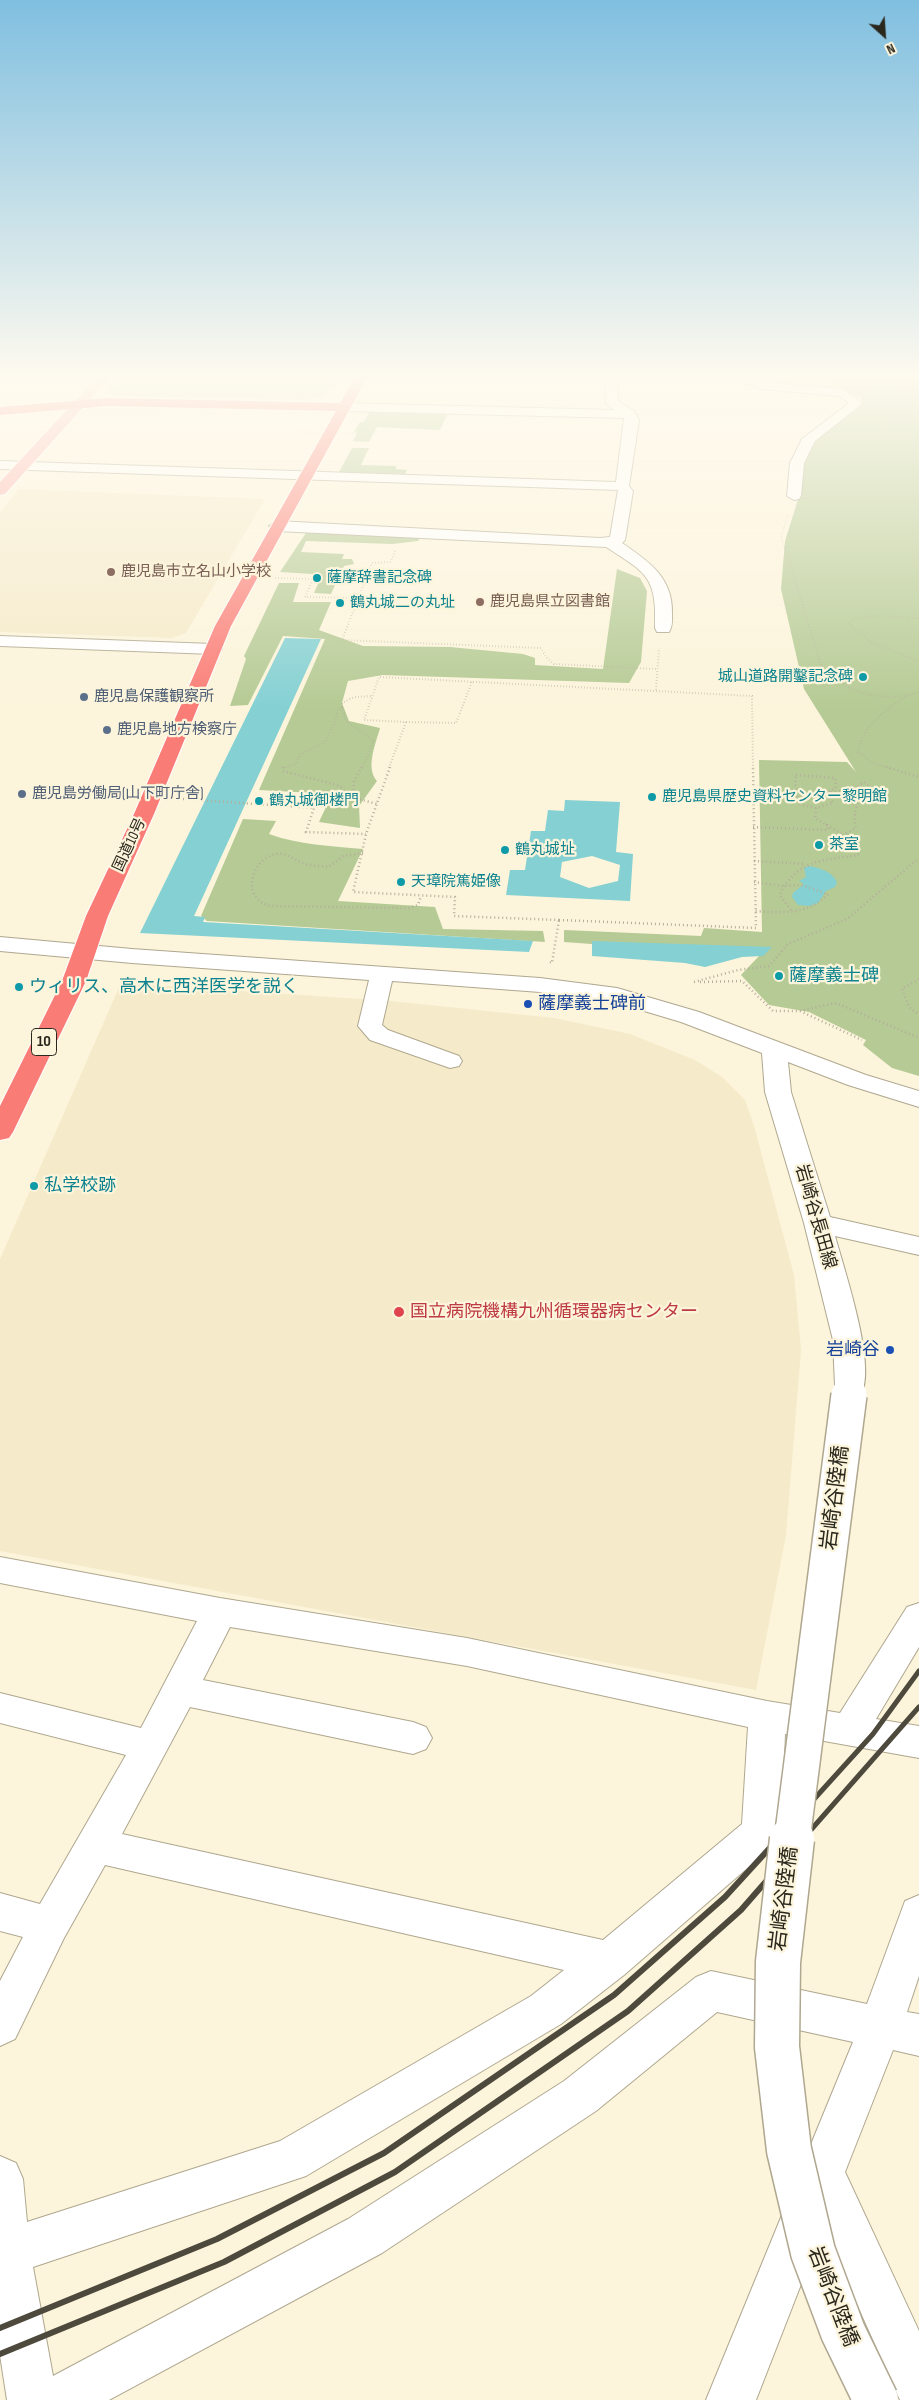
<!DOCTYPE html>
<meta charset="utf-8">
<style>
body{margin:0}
#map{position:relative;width:919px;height:2400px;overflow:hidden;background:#fcf4db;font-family:"Sofia Sans Condensed",sans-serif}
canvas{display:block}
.north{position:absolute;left:859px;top:10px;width:50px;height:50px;-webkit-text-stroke:4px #fcf4db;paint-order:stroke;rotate:154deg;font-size:14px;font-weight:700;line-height:20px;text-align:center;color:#2a271d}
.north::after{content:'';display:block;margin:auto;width:18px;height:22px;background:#2a271d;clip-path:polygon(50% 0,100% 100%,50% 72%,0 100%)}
</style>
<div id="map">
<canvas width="919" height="2400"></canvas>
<div class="north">N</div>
</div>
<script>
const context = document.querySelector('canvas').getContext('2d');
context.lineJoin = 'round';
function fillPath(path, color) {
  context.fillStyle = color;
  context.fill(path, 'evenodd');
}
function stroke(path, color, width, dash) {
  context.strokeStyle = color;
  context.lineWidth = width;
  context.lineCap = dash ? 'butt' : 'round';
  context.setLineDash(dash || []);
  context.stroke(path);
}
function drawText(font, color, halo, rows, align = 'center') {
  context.font = font + ' "Sofia Sans Condensed","Noto Sans JP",sans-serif';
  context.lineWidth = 4.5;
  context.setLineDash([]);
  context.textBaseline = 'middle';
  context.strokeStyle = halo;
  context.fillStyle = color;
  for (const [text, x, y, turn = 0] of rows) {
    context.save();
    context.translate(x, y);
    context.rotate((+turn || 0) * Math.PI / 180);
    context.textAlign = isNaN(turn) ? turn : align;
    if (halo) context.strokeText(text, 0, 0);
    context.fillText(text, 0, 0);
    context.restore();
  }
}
const built = new Path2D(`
 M19,489L265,499L186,633L172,638L0,632V512Z
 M121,983L391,1001L554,1018L630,1034L695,1060L722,1077L745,1100L754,1126L794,1275L801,1350L786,1535L756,1690L0,1551V1259Z`);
const green = new Path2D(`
 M121,374H338L325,396L307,400L116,396L106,393Z
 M702,374H827L824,381L847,391L758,386L724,376Z`);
const forest = new Path2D(`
 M827,374H919V1076L892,1068L863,1045L866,1040L809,1012L769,1005L741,975L759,956L564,942V930L701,936L704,928L762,932L759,760L847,762L856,772L804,689L781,589L785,541L801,490L804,464L815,440L862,401L861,398L824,381Z
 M372,408L449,411L440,430L377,427L369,442L353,441L357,433L354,432L360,422H364Z
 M352,448H369L361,465L396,466V469L407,470L405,474L339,472Z
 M306,533L420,538L418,541L392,544L306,541L301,552L344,554L342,559H352L354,564L344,566L331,594L314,593L321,577L313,574L280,572Z
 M617,569L640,578L647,591L641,662L629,683L383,675L348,681L342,703L349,721L380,728C376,743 365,768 377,781L359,806L360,828L319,822L332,794L259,790L325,639L283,636L248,705L230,706L246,659L244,656L279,583H299L293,602H331L319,630L363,646L450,647L523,654L535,658V665L603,669Z
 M243,819L276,821L269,834C299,845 331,846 363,849L338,901L435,907L443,929L543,931L545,942L207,921L201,916Z`);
const water = new Path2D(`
 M285,638L321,639L194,916L205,917L203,922L533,941L529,952L140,933Z
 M565,800L620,802L616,852L633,854L630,901L506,895L510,870H525L531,831H545L548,810L564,811ZM592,856L620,865L618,881L589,888L560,877L562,862Z
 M810,866C822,869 831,871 837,882L835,887L826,891L818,903L809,906L798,905L792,897L793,893L804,884L799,881L806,877L804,868Z
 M592,941L772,947L763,956L742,957L705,967L685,963L592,956Z`);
const pathFar2 = new Path2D(`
 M872,391L919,388
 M884,424L919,417
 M785,549L781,537L788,514`);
const pathFar1 = new Path2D(`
 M785,547L821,665C841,693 887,704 919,692
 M395,551L391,562L372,563L342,640L541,648L546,657L554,664L656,669
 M275,578L313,579L305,597L358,598
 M919,618L873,616L851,620L849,624L872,643L919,661
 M656,690L659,648
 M342,707L346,721L374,741L362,768
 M406,722L456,723L472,682
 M283,768L296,764L300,754L326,742C328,730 337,725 337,711L342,707V703L354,697L372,696
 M389,768L406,722L364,720L379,677L752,696L753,768
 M890,768L873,763L858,752C863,725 885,710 907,696`);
const path = new Path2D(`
 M283,767V771L337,785L342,788L348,796L377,804
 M390,767L366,834L353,892L455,897L454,916L559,920
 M886,767L919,777
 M796,775L835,778L836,788L828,792L833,803L816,808L799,804L795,784Z
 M831,792L853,790L864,782L873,789C857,796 852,812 856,828L843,835
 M353,798L354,781L362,767
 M183,799L314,808L306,832L366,834
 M816,808L815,818L827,825
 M753,827L828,830L827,825L843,835L859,853L858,855C833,859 806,859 790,879C785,885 781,889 780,896L792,911
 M363,853L343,856L329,867C321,866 313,866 305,864C295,861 288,852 276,854C250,859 240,901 272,906L409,908L418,905L421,896
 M754,861L806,864
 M754,882L784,886L801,885L828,894C808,915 782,913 755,911
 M559,920L756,928L753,767
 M550,962L552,963L559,920
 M919,979L902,989L909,1007L919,1015
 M694,982L738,970L769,966L788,944L847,919L919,858
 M700,982L742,981L773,1011H799L836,1003L919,1038
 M800,1011L862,1040`);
const minor = new Path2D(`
 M605,374H617L618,401L634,411L639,420L629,486L633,491L625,540L622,543C648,561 673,577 672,613C672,619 673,626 669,632H657L655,628C657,576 646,573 606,547L277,531L269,526L277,521L600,538L610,537L618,490L0,469V461L616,482L624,418L343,411L337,407L343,403L614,410L606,403Z
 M729,374H746L763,382L842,389L863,403L815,441L804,463L801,496L799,499L794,500L787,496L790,463L802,439L849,403L839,396L761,389Z
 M0,636L213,644L219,645L222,649L219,653L213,654L0,646Z
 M0,937L132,949L540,978L617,988L699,1012L866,1075L919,1091V1107L848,1085L788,1062L791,1092L830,1217L919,1237V1255L835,1236C844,1269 877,1366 861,1394L850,1397L839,1394L835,1386L833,1340L804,1223L765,1092L762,1053L681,1022L614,1002L540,992L392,981L382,1025L388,1030L459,1056L462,1061L459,1066L450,1068L370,1040L358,1026L369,980L132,963L0,951Z
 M0,1557L220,1598L467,1638L767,1701L840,1713L907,1607L919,1603V1647L876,1719L919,1726V1758L785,1734L781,1832L775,1844L624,1975L561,2024L306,2176L33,2267L53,2376L348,2219L564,2081L696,1977L711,1971L867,2004L905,1901L919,1895V1976L907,2012L919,2014V2056L893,2050L845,2172L919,2331V2400H900L823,2228L756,2400H706L853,2042L717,2012L596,2111L382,2253L109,2400H7L0,2355V2156L16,2163L23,2179L27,2222L280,2141L531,1996L564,1970L105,1865L64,1938L15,2039L0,2046V1981L23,1937L0,1931V1893L40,1904L126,1755L0,1723V1693L141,1728L197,1621L0,1583ZM230,1627L467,1666L748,1727L742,1824L603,1940L122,1834L190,1707L413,1754L426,1749L432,1738L426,1727L413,1722L203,1680Z`);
const major = new Path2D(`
 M100,374H113L5,494L0,495V482Z`);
const highway = new Path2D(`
 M357,374H369L231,626L154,814L108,916L86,981L13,1132L9,1138L0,1140V1106L62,981L86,916L134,814L215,626L336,411L108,406L0,415V407L108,398L340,403Z`);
const railFar1 = new Path2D(`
 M777,1840L873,1734L919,1671
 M802,1840L919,1707`);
const rail = new Path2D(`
 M0,2328L217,2239L384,2153L614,1995L725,1897L778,1839
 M0,2354L224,2262L395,2172L628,2011L741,1910L803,1839`);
const pathBridge = new Path2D(`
 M302,432L351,434`);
const minorBridgeFar2 = new Path2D(`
 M849,1397L850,1386`);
const minorBridgeFar1 = new Path2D(`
 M792,1840L849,1395`);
const minorBridge = new Path2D(`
 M792,1839L778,1962L777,2047L789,2150L813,2252L843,2332L876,2400`);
const markers = [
 [111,572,5,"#8d6e63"],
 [317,578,5,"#0f9aa8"],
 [480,602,5,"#8d6e63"],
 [340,603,5,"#0f9aa8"],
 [863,677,5,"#0f9aa8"],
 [84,697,5,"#5c6f8a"],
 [107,730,5,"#5c6f8a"],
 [22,794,5,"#5c6f8a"],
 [652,797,5,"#0f9aa8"],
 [259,801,5,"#0f9aa8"],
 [819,845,5,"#0f9aa8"],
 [505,850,5,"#0f9aa8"],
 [401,882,5,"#0f9aa8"],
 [779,976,5,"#0f9aa8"],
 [19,987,5,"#0f9aa8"],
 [528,1004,5,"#1a4fb4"],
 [34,1186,5,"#0f9aa8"],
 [399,1312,6,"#e0444e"],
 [890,1350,5,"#1a4fb4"]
];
const farEducationnames = [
 ["鹿児島市立名山小学校",121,572],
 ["鹿児島県立図書館",490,602]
];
const farCulturenames = [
 ["薩摩辞書記念碑",327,578],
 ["鶴丸城二の丸址",350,603],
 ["城山道路開鑿記念碑",853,677,"right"],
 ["鹿児島県歴史資料センター黎明館",662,797],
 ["鶴丸城御楼門",269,801],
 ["茶室",829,845],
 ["鶴丸城址",515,850],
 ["天璋院篤姫像",411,882]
];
const farServicenames = [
 ["鹿児島保護観察所",94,697],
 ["鹿児島地方検察庁",117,730],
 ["鹿児島労働局(山下町庁舎)",32,794]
];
const farStreetnames = [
 ["国道10号",130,845,-65]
];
const shields = [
 [44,1042,25]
];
const shieldNames = [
 ["10",44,1042]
];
const cultureNames = [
 ["薩摩義士碑",789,976],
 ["ウィリス、高木に西洋医学を説く",29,987],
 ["私学校跡",44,1186]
];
const transitNames = [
 ["薩摩義士碑前",538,1004],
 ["岩崎谷",880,1350,"right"]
];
const streetNames = [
 ["岩崎谷長田線",815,1217,74]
];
const healthNames = [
 ["国立病院機構九州循環器病センター",410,1312]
];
const nearStreetnames = [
 ["岩崎谷陸橋",836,1498,-83],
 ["岩崎谷陸橋",785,1899,-83],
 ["岩崎谷陸橋",832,2297,69]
];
fillPath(built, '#f5eac9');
fillPath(green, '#daedbe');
fillPath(forest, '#b5ca94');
fillPath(water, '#84d0d3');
stroke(minor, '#afa78f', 2);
stroke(major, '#fff', 2);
stroke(highway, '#fff', 2);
stroke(pathFar2, '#b4ae9a', 1, [0.5, 2]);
stroke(pathFar1, '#b4ae9a', 2, [0.5, 2.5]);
stroke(path, '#b4ae9a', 2.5, [1, 3]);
fillPath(minor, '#fff');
fillPath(major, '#fcb0ad');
fillPath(highway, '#fa7c76');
stroke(railFar1, '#4d493c', 5);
stroke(rail, '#4d493c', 6);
stroke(minorBridgeFar2, '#afa78f', 30, []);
stroke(minorBridgeFar1, '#afa78f', 38, []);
stroke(minorBridge, '#afa78f', 47, []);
stroke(pathBridge, '#b4ae9a', 1, [0.5, 2]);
stroke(minorBridgeFar2, '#fff', 28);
stroke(minorBridgeFar1, '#fff', 35);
stroke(minorBridge, '#fff', 44);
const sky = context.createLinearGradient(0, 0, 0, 710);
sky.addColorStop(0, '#80bfe0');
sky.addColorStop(0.53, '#fefaef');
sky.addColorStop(1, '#fefaef00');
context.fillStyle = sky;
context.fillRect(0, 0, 919, 710);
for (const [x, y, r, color] of markers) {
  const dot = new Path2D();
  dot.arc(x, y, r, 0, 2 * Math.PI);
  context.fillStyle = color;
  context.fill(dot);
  stroke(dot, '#fcf4db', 2);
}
drawText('15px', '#785e54', '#fcf4db', farEducationnames, 'left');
drawText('15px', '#0d838f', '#fcf4db', farCulturenames, 'left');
drawText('15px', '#4e5e75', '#fcf4db', farServicenames, 'left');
drawText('15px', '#2a271d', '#fcf4db', farStreetnames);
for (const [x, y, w] of shields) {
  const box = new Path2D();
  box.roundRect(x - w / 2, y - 13.5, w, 27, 4);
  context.fillStyle = '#fcf4db';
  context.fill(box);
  stroke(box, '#2a271d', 1);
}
drawText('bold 16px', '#2a271d', null, shieldNames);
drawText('18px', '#0d838f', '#fcf4db', cultureNames, 'left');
drawText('18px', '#164399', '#fcf4db', transitNames, 'left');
drawText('18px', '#2a271d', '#fcf4db', streetNames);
drawText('18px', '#be3a42', '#fcf4db', healthNames, 'left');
drawText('21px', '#2a271d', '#fcf4db', nearStreetnames);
</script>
